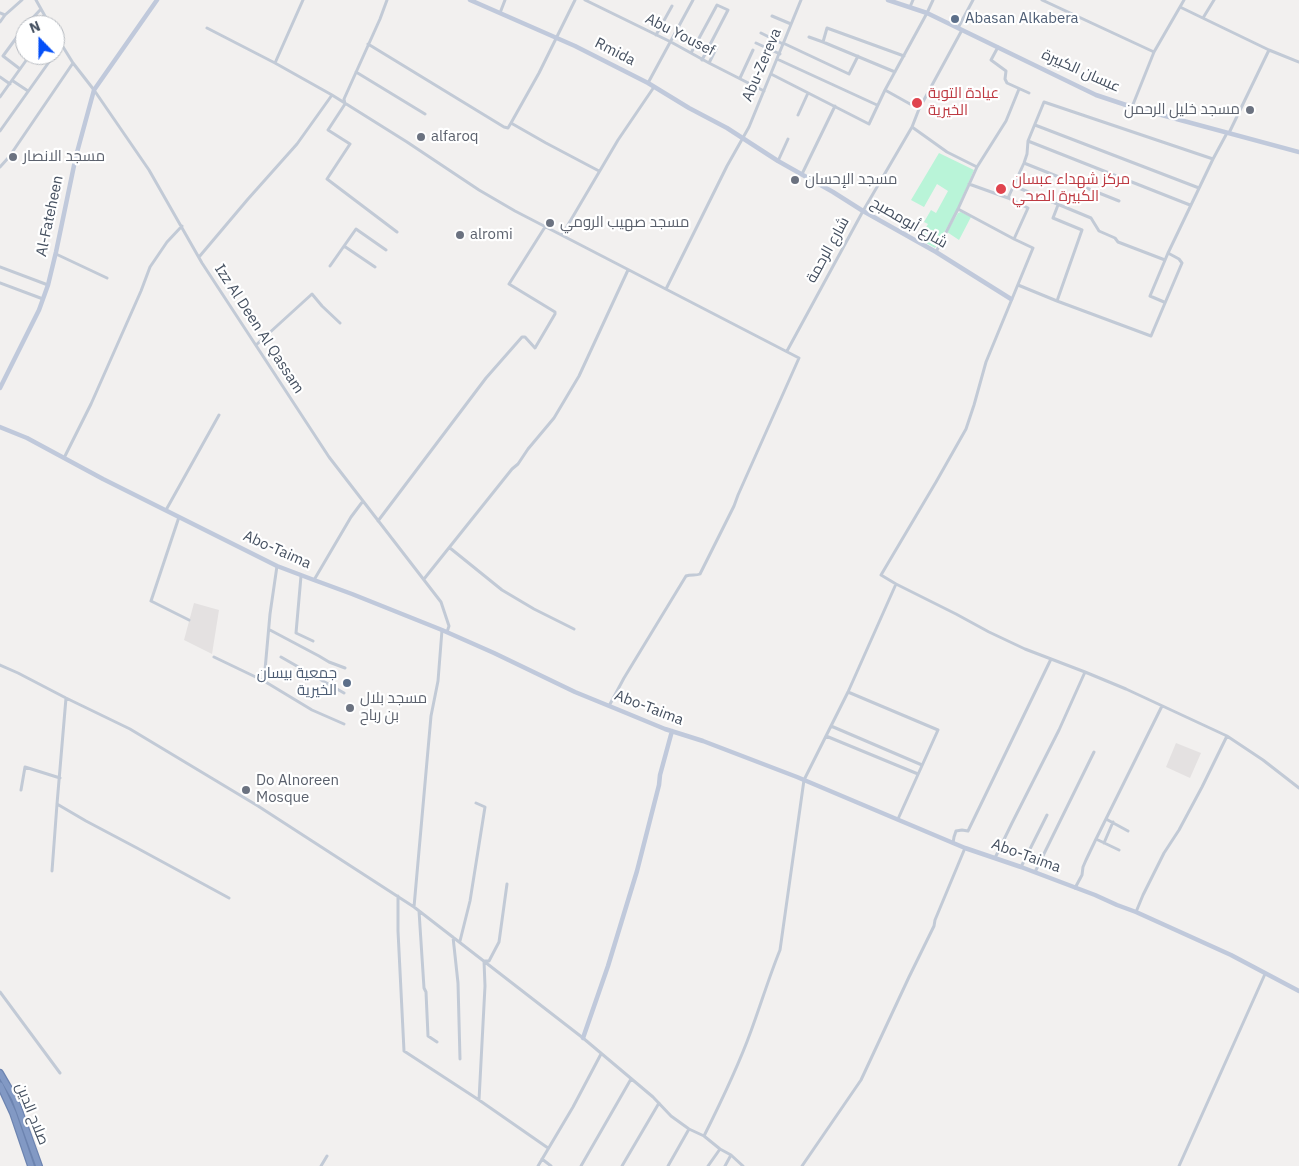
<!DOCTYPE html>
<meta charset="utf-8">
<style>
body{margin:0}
#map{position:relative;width:1299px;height:1166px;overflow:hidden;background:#f2f0ef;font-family:"IBM Plex Sans",sans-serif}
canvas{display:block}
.north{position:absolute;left:15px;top:15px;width:50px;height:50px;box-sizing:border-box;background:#fff;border:1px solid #b5b9bf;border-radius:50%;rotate:338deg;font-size:14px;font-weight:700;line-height:20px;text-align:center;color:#455060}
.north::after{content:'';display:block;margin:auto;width:18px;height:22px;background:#044ff8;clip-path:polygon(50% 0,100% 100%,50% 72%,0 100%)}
</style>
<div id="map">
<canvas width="1299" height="1166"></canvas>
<div class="north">N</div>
</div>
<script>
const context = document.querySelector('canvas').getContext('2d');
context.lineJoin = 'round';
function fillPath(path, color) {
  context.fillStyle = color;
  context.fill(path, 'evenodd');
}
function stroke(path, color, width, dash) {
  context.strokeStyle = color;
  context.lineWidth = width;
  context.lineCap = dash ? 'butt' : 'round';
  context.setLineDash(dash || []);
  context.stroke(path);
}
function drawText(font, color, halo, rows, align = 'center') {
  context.font = font + ' "IBM Plex Sans",Cairo,sans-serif';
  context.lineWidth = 4.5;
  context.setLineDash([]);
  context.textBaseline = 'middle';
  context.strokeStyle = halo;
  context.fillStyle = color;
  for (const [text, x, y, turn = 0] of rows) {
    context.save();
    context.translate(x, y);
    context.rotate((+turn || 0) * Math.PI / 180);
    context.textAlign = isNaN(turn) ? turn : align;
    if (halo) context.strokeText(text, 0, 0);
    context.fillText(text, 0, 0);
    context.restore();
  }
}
const education = new Path2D(`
 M194,603L219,610L212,654L184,640Z
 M1176,743L1201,753L1190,778L1166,767Z`);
const green = new Path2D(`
 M939,153L974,170L956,212L935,248L919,239L928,224L924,222L931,210L936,213L948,191L937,184L924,207L911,200Z
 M961,212L971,217L959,240L947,232L958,213Z`);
const street = new Path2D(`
 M36,0L50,25
 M387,0L380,19L344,99L345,104L328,130L350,144L327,179L397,232
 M575,0L539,73L511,123L546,143L599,171
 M585,0L671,42L709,63L764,91
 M1042,0L1154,52
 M910,7L913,0
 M1180,7L1269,50L1299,62
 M0,13L5,15L22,0
 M500,13L505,0
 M772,16L791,24
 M1203,18L1214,0
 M0,22L5,15
 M26,25L41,9
 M207,28L275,63L332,95L407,142L479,190L515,211L799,358L738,495L734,506L700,574C696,576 691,574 686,576L624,678L609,706
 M958,28L973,0
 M761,33L783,44
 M55,34L73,63L94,90L149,170L202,263L329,457L441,602L449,626L447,632
 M656,35L672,6
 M809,37L823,42L895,72
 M823,42L827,28L904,56
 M756,43L780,54
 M783,43L849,74L858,56
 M368,44L504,127L508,128L511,123
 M998,47L991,60L1006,71L1005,79L1007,83L1029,93
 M55,53L62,43
 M691,53L717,5L728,10L702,60
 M777,59L877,105
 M275,63L303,0
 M709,63L717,47
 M20,69L3,56L25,26
 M356,72L425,114
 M771,74L869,124L885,90L927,13L933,0
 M0,77L10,84
 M740,78L753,50
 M13,81L28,91
 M648,83L693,0
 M885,90L919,109
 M0,97L30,55
 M1132,107L1154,52L1184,0
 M798,115L808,93
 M1035,125L1199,188
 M912,127L947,152L977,167
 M0,131L54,55
 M1229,133L1269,50
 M1028,141L1190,205
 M778,161L788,139
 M1024,163L1119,201
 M0,167L9,157L73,63
 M802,174L835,106
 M969,184L1008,198
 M1014,186L1091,218L1099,231L1115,238L1118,242L1165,260
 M1080,199L1086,188
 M958,209L1014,239
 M562,235L618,140L654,87
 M344,246L375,267
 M936,252L958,209L977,167L1006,121L1019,89
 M56,254L107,278
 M199,257L248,199L297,144L332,95
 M330,266L356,229L386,250
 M0,267L48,285
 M0,283L43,299
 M1018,285L1057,301L1151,336L1182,263L1179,259L1168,253L1169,251L1213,159L1227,133
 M666,289L727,166L749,127L801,0
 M1057,301L1082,230L1053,218L1058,205
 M1164,302L1150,296L1168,253
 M256,345L312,294L322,306L340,323
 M787,351L863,211L912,127L919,109L962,30
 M64,458L91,404L114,352L141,291L150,267L167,242L182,226
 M166,510L219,415
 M179,517L151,601L189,620
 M378,521L486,378L522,337H525L535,348L555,314V312L509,284L545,227
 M450,548L502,590L534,609L574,629
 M301,576L296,633L313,641
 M424,579L512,469L518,464L528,449L554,418L579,376L628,270
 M314,580L351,517L363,501
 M896,584L956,614L989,632L1025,649L1085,672L1126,689L1227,736L1263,760L1299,788
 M270,630L319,656L329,662L345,668
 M214,657L264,681L312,710L344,724
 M281,657L344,693
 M0,665L18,673L66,698L130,729L258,806L414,907L583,1038L653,1097L671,1116L689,1129L704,1136L720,1149L731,1155L743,1166
 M264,681L270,614L277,566
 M848,692L938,730L898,819
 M66,698L57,804L86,821L137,848L229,898
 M831,726L922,765
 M826,736L918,774
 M21,790L25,767L60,778
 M1106,819L1128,831
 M1096,839L1162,706
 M953,843L954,837L956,831L962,830L968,831L1051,659
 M1104,843L1113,822
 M995,858L1012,823L1059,730L1085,672
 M1021,867L1047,815
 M52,871L57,804
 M1035,872L1094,752
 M1075,888L1082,875L1083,867L1086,860L1096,839L1119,850
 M398,896V931L404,1051L479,1100L548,1148
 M414,907L431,716L438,681L442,630
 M419,911L424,988L426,992L428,1036L437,1042
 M1136,912L1143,895L1164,853L1179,830L1202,787L1227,736
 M453,937L458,983L460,1059
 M460,941L470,901L485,807L476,803
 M0,992L60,1073
 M479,1100L485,986L484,961H489L499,942L507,884
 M704,1136C721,1102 738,1067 751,1031C761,1004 769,977 780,950L804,780L848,692L896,584L881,575L936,482L966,429L974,405L986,362L1033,248L1014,239L1028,208L1008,198L1024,163L1027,154L1028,141L1044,102L1213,159
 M542,1159L551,1166
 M321,1166L327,1156
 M538,1166L573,1107L601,1054
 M581,1166L631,1079
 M622,1166L659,1103
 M668,1166L689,1129
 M708,1166L720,1149
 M725,1166L731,1155
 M802,1166L861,1080L909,977L934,926L935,920L965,848
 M1179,1166L1265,974`);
const secondary = new Path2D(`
 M470,0L575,46L648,83L689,108L727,128L778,161L833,192L863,211L936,252L1011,299
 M888,0L927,13L1096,95L1132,107L1299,152
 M0,388L39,310L48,285L56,252L76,156L94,90L157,0
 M0,427L27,438L103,479L277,566L314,580L352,594L442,630L494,653L575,692L619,710L665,729L703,741L797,777L965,848L1021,867L1095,895L1117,905L1136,912L1231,955L1299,991
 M583,1038L608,966L637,871L659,785L660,775L672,731`);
const highway = new Path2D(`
 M0,1073L15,1099L39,1166
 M0,1085L13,1113L31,1166`);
const markers = [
 [955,19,5,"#5c6f8a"],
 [917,103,6,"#e0444e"],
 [1250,110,5,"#6b7280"],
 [421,137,5,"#6b7280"],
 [13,157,5,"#6b7280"],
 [795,180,5,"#6b7280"],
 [1001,189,6,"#e0444e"],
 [550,223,5,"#6b7280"],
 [460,235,5,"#6b7280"],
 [347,683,5,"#5c6f8a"],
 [350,708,5,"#6b7280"],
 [246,790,5,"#6b7280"]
];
const serviceNames = [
 ["Abasan Alkabera",965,19],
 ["جمعية بيسان",337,674,"right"],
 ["الخيرية",337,691,"right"]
];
const streetNames = [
 ["Abu Yousef",680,35,27],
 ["Rmida",615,52,27],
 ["Abu-Zereva",762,65,-67],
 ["عبسان الكبيرة",1081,71,24],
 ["Al-Fateheen",50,216,-78],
 ["شارع أبومصبح",909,223,30],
 ["شارع الرحمة",828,250,-61],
 ["Izz Al Deen Al Qassam",259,329,57],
 ["Abo-Taima",277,550,24],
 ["Abo-Taima",649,708,21],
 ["Abo-Taima",1026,856,20],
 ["صلاح الدين",32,1114,68]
];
const healthNames = [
 ["عيادة التوبة",928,94],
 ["الخيرية",928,111],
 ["مركز شهداء عبسان",1012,180],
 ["الكبيرة الصحي",1012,197]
];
const worshipNames = [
 ["مسجد خليل الرحمن",1240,110,"right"],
 ["alfaroq",431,137],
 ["مسجد الانصار",23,157],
 ["مسجد الإحسان",805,180],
 ["مسجد صهيب الرومي",560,223],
 ["alromi",470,235],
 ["مسجد بلال",360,699],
 ["بن رباح",360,716],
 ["Do Alnoreen",256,781],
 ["Mosque",256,798]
];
fillPath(education, '#e4e1e1');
fillPath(green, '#b9f4d8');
stroke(highway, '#6d84b0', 8);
stroke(street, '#c2cad6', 3);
stroke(secondary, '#c0c9db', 4.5);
stroke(highway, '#8299c4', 5.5);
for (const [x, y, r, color] of markers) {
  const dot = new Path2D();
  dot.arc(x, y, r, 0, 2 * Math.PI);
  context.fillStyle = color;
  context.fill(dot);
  stroke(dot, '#fff', 2);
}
drawText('15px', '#4e5e75', '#fff', serviceNames, 'left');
drawText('15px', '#455060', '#fff', streetNames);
drawText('15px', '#be3a42', '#fff', healthNames, 'left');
drawText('15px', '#5b616d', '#fff', worshipNames, 'left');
</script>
